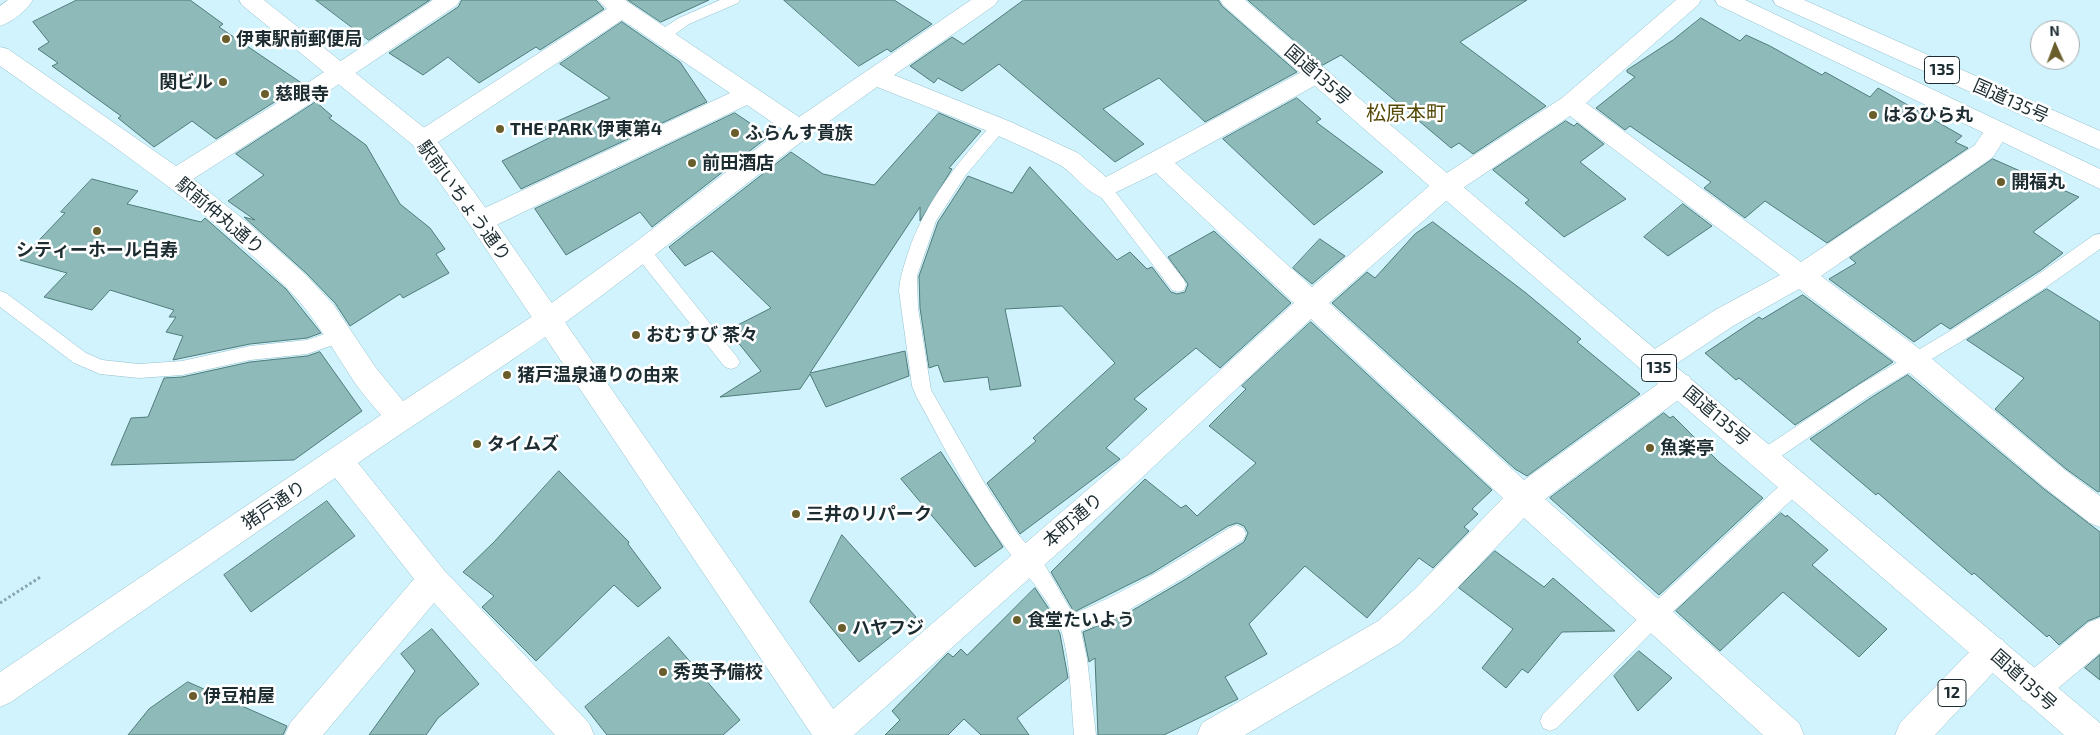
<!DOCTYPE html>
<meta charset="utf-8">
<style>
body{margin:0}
#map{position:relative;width:2100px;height:735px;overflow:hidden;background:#d0f3fd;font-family:"Exo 2",sans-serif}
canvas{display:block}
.north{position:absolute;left:2030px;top:20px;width:50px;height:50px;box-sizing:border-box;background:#fff;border:1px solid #a4abad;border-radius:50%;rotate:358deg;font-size:14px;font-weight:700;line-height:20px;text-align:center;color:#1c2c31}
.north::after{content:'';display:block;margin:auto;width:18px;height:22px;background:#695e2b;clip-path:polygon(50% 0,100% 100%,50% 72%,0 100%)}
</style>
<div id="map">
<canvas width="2100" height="735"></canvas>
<div class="north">N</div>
</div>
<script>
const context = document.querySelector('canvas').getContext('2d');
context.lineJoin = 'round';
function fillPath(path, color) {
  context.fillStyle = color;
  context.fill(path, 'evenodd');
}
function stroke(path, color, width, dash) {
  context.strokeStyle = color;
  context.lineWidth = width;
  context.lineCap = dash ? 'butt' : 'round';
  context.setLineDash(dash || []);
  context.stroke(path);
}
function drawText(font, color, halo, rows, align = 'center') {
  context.font = font + ' "Exo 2","Noto Sans JP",sans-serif';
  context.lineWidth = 5;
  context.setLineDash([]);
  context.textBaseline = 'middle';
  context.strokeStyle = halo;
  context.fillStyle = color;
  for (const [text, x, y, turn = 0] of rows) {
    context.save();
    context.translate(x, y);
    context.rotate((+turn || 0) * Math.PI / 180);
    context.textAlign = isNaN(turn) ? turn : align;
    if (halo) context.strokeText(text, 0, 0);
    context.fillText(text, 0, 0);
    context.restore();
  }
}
const building = new Path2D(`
 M77,0H190L223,24L219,27L303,84L216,139L192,121L154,147L118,118L121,116L52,66L58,63L38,49L49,42L33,22Z
 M316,0H430L369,40Z
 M462,0H596L604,9L540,50L536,47L479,83L448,57L423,75L389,53L458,7Z
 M628,0H709L661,22Z
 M784,0H894L932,24L891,52L887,49L859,66Z
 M1024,0H1218L1222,6L1297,72L1205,122L1159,78L1103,109L1144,144L1115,162L999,64L962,91L938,78L934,83L910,66L952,37L963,44Z
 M1248,0H1527L1460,42L1546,106L1473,154L1459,143L1451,148L1341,55L1323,65Z
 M1701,18L1740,41L1746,35L1770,46L1822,75L1825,72L1870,97L1878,88L1962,136L1955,142L1968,148L1827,243L1765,201L1745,218L1704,188L1711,182L1630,126L1625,130L1596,108L1635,77L1627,72V70L1673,40Z
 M622,22L680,62L707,102L521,189L502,161L551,137L544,127L610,98L560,64Z
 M1297,98L1321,119L1316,122L1383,172L1314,225L1223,139Z
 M316,102L332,116L329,118L366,145L400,204L430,228L445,249L436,254L449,273L403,298L400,294L350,326L335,303L306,273L244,217L255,220L228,201L264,175L236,154Z
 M735,113L769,136L652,227L640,212L566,255L535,209Z
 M939,113L981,131L949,168L952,169L920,221V207L810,373L905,351L909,376L826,407L810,374L800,389L720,397L761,371L728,330L771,308L712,251L685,266L669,247L791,152L823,174L874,185Z
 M1566,121L1574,126L1577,123L1604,144L1580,162L1626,199L1564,237L1525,203L1529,200L1493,170Z
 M1993,159L2079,197L2033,232L2063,253L2041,270L1950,329L1941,323L1914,342L1829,279L1856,263L1850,258Z
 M1030,167L1117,260L1130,252L1147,269L1152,267L1171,292L1177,294L1185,292L1188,284L1168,257L1214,231L1291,303L1220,368L1196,348L1134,399L1147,409L1106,448L1120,459L1020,534L987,483L1036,441L1033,438L1115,363L1062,306L1005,309L1021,386L990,390L988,377L944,382L938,365L929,368L920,308L919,276L938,222L968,176L1012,193Z
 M92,179L138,191L127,204L201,222L205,218L286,289L321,333L307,338L250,344L173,360L183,336L166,332L176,317H169L174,310L110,290L92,310L44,297L67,273L20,260L65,213L61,212Z
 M1683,204L1712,226L1668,256L1644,237Z
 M1433,222L1526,293L1581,339L1577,342L1640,394L1527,476L1515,469L1332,303L1367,272L1375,278L1415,234Z
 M1320,239L1345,256L1312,284L1293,268Z
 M2047,289L2100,322V491L2098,492L2066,469L1995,409L2024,378L1967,340Z
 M1803,295L1893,362L1795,425L1739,378L1736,380L1705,353L1759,317L1762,319Z
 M1311,322L1492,490L1472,509L1478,514L1464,527L1469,531L1433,568L1419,558L1367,618L1305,566L1249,624L1267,654L1225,677L1238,699L1164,735H1098L1095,658L1089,662L1083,632L1128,613L1186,579L1244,542L1248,533L1244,526L1237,523L1228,526L1152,573L1074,612L1051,572L1145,479L1181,508L1186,505L1197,516L1256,463L1209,426L1246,389L1242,386Z
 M320,352L362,411L294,460L111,465L131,418L148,417L164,378L182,377L250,362L307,356Z
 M1908,375L2044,489L2100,532V616L2088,621L2059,645L2049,635L2047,637L1974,573L1972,575L1878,493L1876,495L1810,439L1872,397Z
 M1664,413L1670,418L1673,416L1719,462L1763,498L1659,595L1550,498Z
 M941,452L1003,547L975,567L901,479Z
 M559,471L629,542L628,544L661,588L638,607L614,585L536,661L482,607L494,596L463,572L494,542Z
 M327,501L355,536L251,612L224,575Z
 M1781,513L1786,517L1787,515L1828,550L1812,565L1887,629L1859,657L1783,592L1720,651L1676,611Z
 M842,535L916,617L859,662L810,602Z
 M1495,551L1544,587L1553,578L1615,631L1562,632L1528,673L1522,669L1506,688L1482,668L1513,629L1459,588Z
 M1035,588L1049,609L1060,634L1068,678L1017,718L1029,735H981L964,719L948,735H885L900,720L892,711L948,653L953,657L961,649L967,655Z
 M432,629L479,684L438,718L426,735H369L415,671L401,654Z
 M669,637L740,720L723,735H607L585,707Z
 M1639,651L1672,678L1638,711L1614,676Z
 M2100,655V680L2085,668Z
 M188,682L287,726L283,735H128L149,709Z`);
const path = new Path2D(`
 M0,603L42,576`);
const service = new Path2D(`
 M720,0H740L738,3L689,24L667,40H657L655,36L657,32L679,18Z
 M999,120L1004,122L1007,126L1004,130L965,176L936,221L917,276L918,308L931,390L985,484L1017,533L1046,567L1073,614C1129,591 1179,560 1229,528L1236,525L1243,528L1246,534L1243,540L1185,577L1127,611L1081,631L1087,659L1096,735H1074C1071,702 1071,665 1062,633C1051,598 1023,573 1003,544C969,498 944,446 916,396L912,386L899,291C900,277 904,266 908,253C925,202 958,162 994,122Z
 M1104,183L1110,185L1184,280L1186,285L1184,290L1178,292L1172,290L1098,193L1096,189L1098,185Z
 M2100,234V249L2045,288L1962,341L1871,395L1771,463L1765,465L1759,463L1756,457L1759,451L1859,385L1950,331L2033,278L2094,235Z
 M642,244L648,246L737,357L740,362L737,367L731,369L725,367L636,256L634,251L636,246Z
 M0,291L6,293L86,353L102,360L139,364L182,361L250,346L307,340L339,329L345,331L348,336L345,341L307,354L250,360L182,375L139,378L100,374L74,363L0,307Z
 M1796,475L1803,477L1805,483L1803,489L1661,623L1557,728L1550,731L1543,728L1540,721L1543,714L1647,609L1789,477Z`);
const minor = new Path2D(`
 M8,0H33C26,11 12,22 0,26V6Z
 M433,0H460L457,5L290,117L193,179L248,223L305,274L333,304L376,368L403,401L539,312L633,244L782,129L747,105L490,228L481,231L472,228L468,221L472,214L730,93L622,20L432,146L423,149L414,146L411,140L414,134L607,9L598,0H625L799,117L971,0H998L995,5L894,75L1011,122L1078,153L1106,177L1309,68L1317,66L1325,68L1329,74L1325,80L1175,163L1312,287L1436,180L1562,98L1676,0H1701L1698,5L1586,103L1801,262L1975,145C1985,131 1987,120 2005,126L2009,132L1993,157L1821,276L1925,353L2065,470L2100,496V527L2090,523L2045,488L1905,369L1799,289L1733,326L1664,372L1654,376L1644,372L1640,364L1644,356L1715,310L1780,275L1570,116L1454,194L1329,303L1524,480L1669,376L1679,372L1689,376L1693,384L1689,392L1545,499L1799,723L1804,735H1763L1524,518L1437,609L1400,643L1245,735H1197L1202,723L1378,621L1415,589L1503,498L1311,319L1135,484L854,735H814L818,722L1115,466L1294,303L1156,173L1104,198C1085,193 1075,173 1058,164C1000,134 938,111 877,87C768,163 667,249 559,327C494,374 424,417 358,463L444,570L589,723L594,735H555L434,603L323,735H285L290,723L414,579L335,478L11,702L0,707V672L381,415C372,405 363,394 355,383C333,350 315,316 287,288C201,203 98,136 0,66V47L8,49L176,166L274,105Z
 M2100,618V653L2044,700L2033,705L2022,700L2017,689L2022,678L2089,622Z`);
const tertiary = new Path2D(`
 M239,0H264L432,134L490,214L843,723L848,735H812L472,228L414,146L242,5Z`);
const primary = new Path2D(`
 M1992,635L2003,640L2008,651L2003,662L1935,735H1895L1900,723L1981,640Z`);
const trunk = new Path2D(`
 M1220,0H1245C1527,244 1815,482 2100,723V735H2064C1784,491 1501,251 1223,5Z
 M1715,0H1745L2100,169V189L1718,5Z
 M1773,0H1804L2100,131V150L1776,5Z`);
const markers = [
 [226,39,5,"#695e2b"],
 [223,82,5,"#695e2b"],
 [265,94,5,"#695e2b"],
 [1873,115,5,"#695e2b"],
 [500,129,5,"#695e2b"],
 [735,133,5,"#695e2b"],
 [692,163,5,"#695e2b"],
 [2001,182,5,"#695e2b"],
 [97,231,5,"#695e2b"],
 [636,335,5,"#695e2b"],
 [507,375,5,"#695e2b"],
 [477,444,5,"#695e2b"],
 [1650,448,5,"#695e2b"],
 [796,514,5,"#695e2b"],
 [1017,620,5,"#695e2b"],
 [842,628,5,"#695e2b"],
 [663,672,5,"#695e2b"],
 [193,696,5,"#695e2b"]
];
const shields = [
 [1942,70,35],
 [1659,368,35],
 [1952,693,28]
];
const shieldNames = [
 ["135",1942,70],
 ["135",1659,368],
 ["12",1952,693]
];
const poiNames = [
 ["伊東駅前郵便局",236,39],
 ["関ビル",213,82,"right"],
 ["慈眼寺",275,94],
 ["はるひら丸",1883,115],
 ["THE PARK 伊東第4",510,129],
 ["ふらんす貴族",745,133],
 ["前田酒店",702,163],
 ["開福丸",2011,182],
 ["シティーホール白寿",97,250,"center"],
 ["おむすび 茶々",646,335],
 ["猪戸温泉通りの由来",517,375],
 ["タイムズ",487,444],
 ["魚楽亭",1660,448],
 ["三井のリパーク",806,514],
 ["食堂たいよう",1027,620],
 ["ハヤフジ",852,628],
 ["秀英予備校",673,672],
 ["伊豆柏屋",203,696]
];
const streetNames = [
 ["国道135号",1318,75,41],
 ["国道135号",2011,101,24],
 ["駅前いちょう通り",464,201,54],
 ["駅前仲丸通り",220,216,40],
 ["国道135号",1717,416,40],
 ["猪戸通り",274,505,-34],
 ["本町通り",1073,520,-41],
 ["国道135号",2024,680,42]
];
const quarterNames = [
 ["松原本町",1406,113]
];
fillPath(building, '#8ebbba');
stroke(building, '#4f7b7a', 1);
stroke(service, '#95bfcb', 1);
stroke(minor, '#95bfcb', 1);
stroke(tertiary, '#95bfcb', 1);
stroke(primary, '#95bfcb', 1);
stroke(trunk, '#95bfcb', 1);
stroke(path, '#88a4ac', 3, [2.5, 2.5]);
fillPath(service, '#fff');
fillPath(minor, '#fff');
fillPath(tertiary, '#fff');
fillPath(primary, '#fff');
fillPath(trunk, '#fff');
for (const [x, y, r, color] of markers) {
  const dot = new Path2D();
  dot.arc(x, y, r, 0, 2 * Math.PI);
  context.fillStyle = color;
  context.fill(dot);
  stroke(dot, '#fff', 2);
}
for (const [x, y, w] of shields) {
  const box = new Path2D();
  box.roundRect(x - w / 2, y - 13.5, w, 27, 4);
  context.fillStyle = '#fff';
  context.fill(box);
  stroke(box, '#1c2c31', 1);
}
drawText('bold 16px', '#1c2c31', null, shieldNames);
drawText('bold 18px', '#1c2c31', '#fff', poiNames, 'left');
drawText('18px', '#1c2c31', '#fff', streetNames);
drawText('20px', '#554907', '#fff', quarterNames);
</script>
